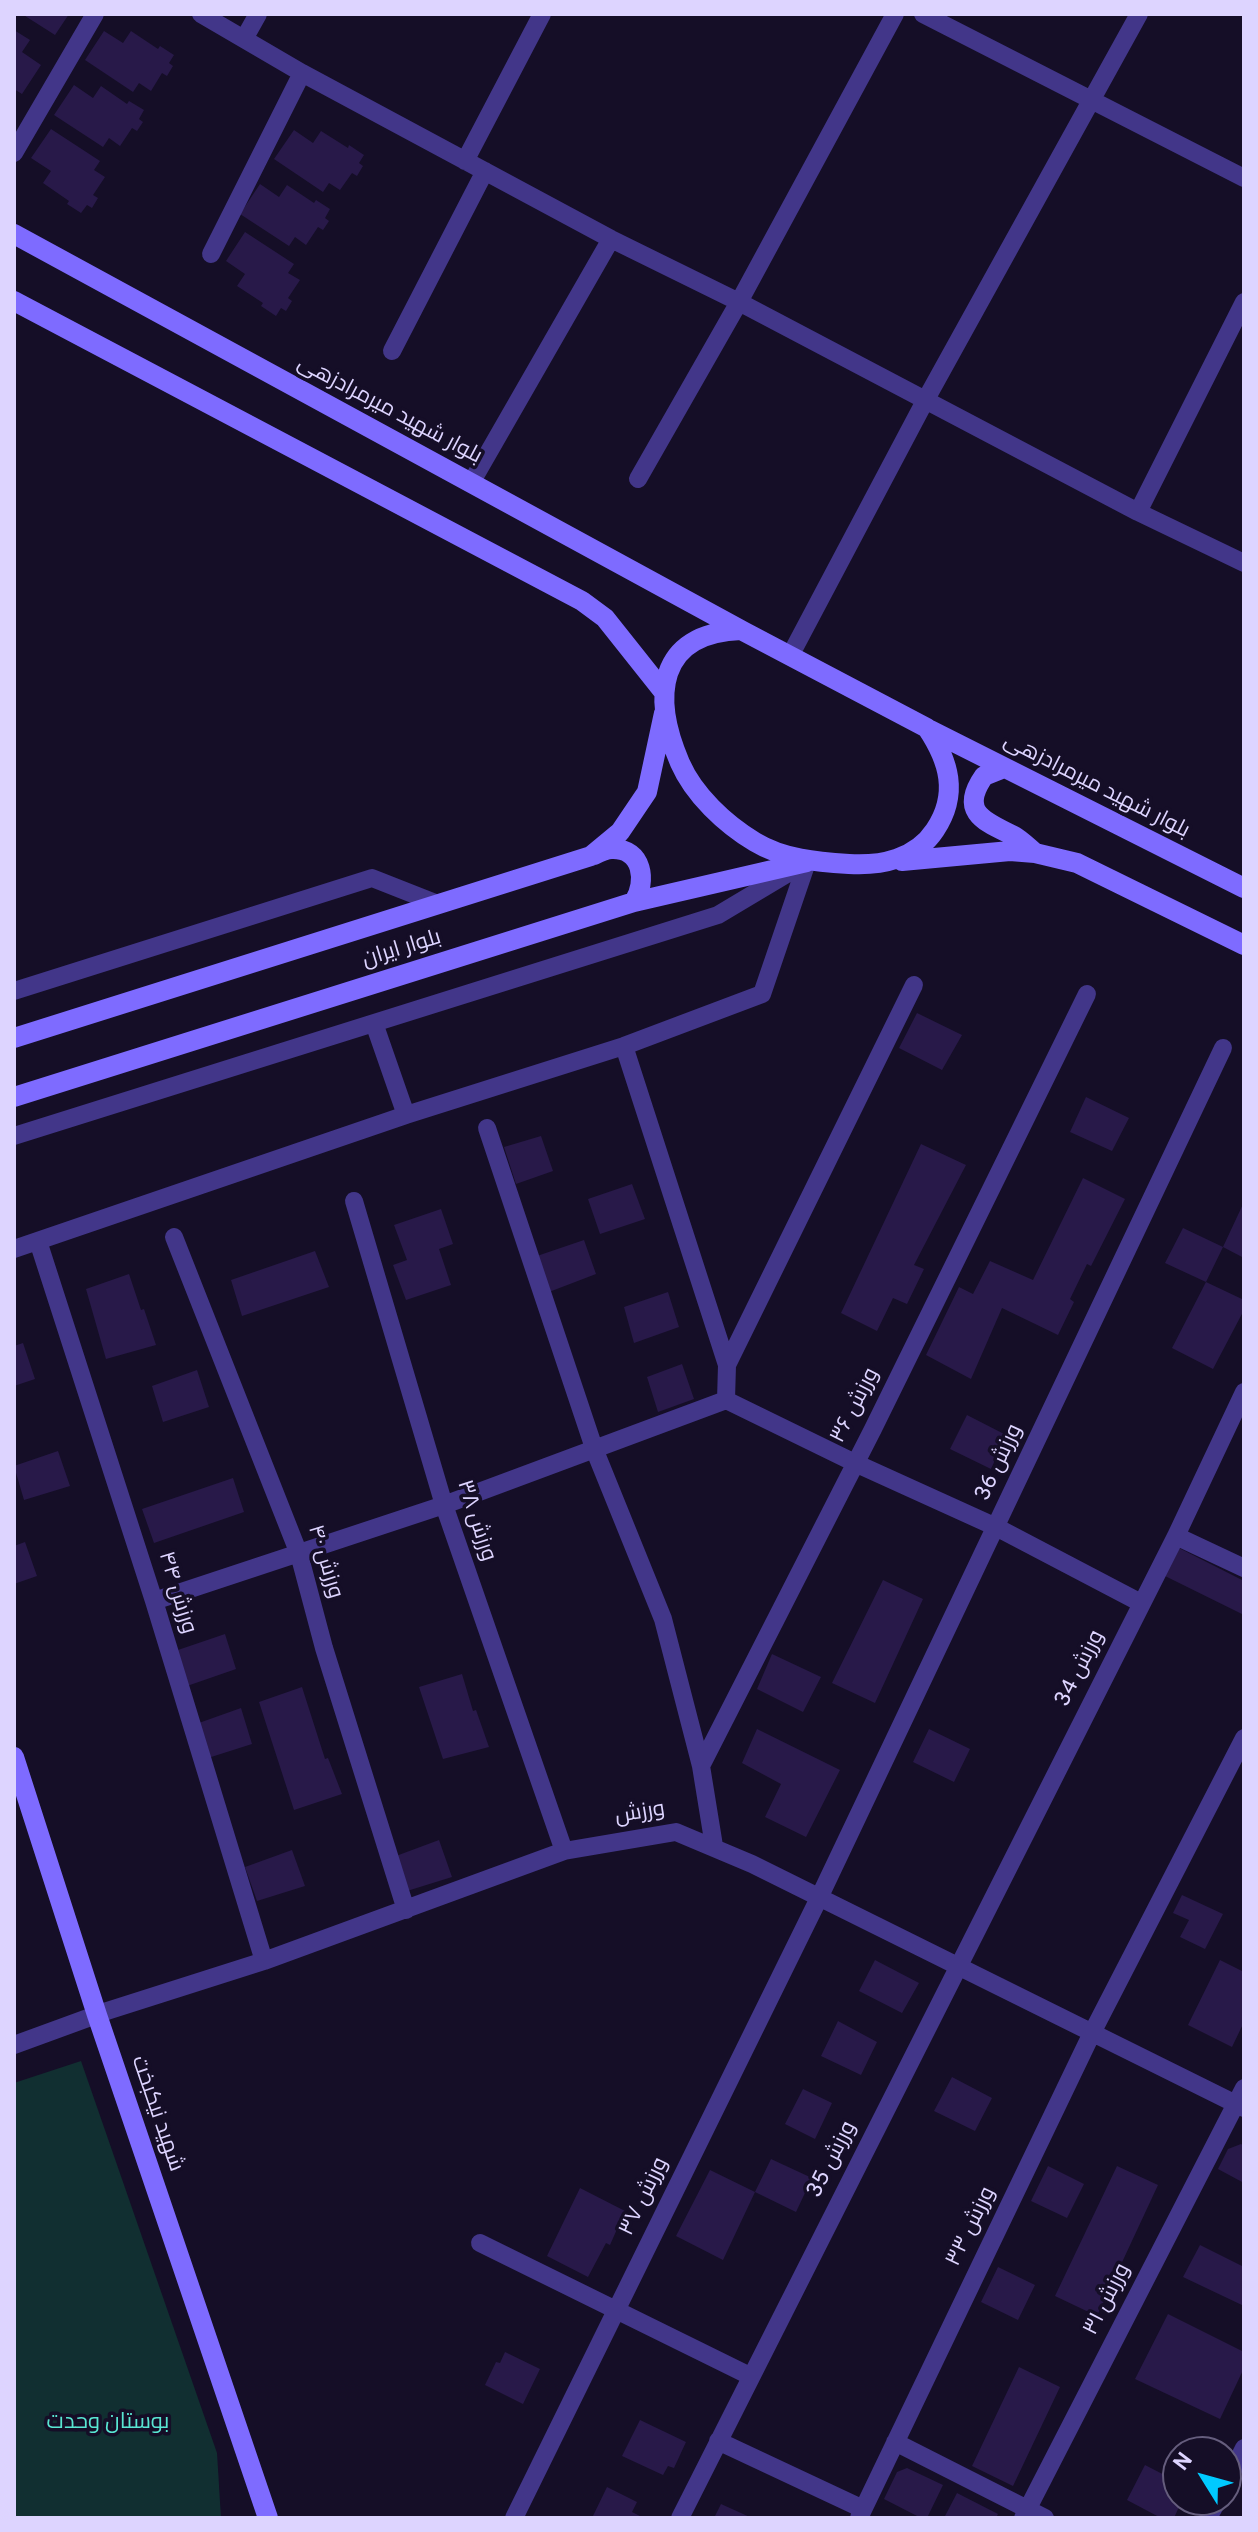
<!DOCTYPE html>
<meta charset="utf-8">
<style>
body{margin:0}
#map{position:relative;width:1258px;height:2532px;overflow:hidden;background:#150e27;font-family:Overpass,sans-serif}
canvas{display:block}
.frame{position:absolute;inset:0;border:16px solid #ddd4ff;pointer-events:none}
.north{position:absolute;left:1162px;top:2436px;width:80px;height:80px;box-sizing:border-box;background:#150e27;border:2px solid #655d7d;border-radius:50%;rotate:307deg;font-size:22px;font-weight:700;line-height:32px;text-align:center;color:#ddd4ff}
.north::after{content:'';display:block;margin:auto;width:28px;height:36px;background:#00caff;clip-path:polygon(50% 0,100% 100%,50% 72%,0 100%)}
</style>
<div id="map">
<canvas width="1258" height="2532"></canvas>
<div class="frame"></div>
<div class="north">N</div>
</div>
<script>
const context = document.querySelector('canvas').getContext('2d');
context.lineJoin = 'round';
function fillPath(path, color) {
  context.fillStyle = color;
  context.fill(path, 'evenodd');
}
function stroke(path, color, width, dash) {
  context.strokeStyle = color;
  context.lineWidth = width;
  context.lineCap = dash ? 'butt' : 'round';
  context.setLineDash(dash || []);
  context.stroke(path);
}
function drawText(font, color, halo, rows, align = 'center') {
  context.font = font + ' Overpass,Cairo,sans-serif';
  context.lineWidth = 7;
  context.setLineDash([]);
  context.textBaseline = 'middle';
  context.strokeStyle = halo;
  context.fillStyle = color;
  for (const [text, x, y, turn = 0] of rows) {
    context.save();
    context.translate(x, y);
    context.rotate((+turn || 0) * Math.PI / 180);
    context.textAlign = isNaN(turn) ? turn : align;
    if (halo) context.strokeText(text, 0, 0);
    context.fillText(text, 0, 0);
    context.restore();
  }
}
const green = new Path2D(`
 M81,2061L217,2453L221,2518H14V2083Z`);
const building = new Path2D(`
 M22,14H69L55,35Z
 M14,30L30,40L22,52L41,65L22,94L14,89Z
 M104,31L123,43L131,31L158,49L160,46L174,55L169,63L173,66L167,76L162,73L151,91L139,83L133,92L85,60Z
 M74,85L93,98L101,86L127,104L129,101L144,110L139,119L143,122L137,131L132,128L120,146L109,138L103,147L54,115Z
 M51,129L100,161L94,170L105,177L93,195L98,198L92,208L87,205L81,213L67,204L69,201L43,183L51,171L31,158Z
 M294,130L313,143L321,131L348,148L349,145L364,155L359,163L363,166L357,176L352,173L340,190L329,183L323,192L274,159Z
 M260,184L279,197L287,185L314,203L316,200L330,209L325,218L329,221L323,230L318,227L306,245L295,237L289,246L240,214Z
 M245,232L294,264L288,273L300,280L288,298L292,301L286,311L281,308L276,316L261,306L263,303L237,286L245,274L226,261Z
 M917,1013L962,1035L942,1070L899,1048Z
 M1086,1097L1129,1118L1112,1151L1070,1132Z
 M541,1136L553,1171L516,1184L504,1147Z
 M921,1144L966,1165L914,1265L924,1269L907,1304L893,1298L877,1331L841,1313Z
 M1083,1178L1125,1199L1091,1266L1087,1264L1070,1299L1074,1302L1058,1335L1002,1308L971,1379L926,1355L959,1287L973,1294L990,1261L1033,1280Z
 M632,1184L645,1219L600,1234L588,1199Z
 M1244,1202V1258L1223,1247Z
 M441,1209L453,1244L439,1249L451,1285L406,1300L393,1265L407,1260L394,1225Z
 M1183,1228L1223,1247L1206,1282L1244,1300V1310L1213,1369L1172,1348L1206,1282L1165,1263Z
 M584,1240L596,1274L549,1292L537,1256Z
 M315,1251L329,1287L242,1316L231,1280Z
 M129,1274L141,1310L144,1309L156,1345L106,1359L86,1289Z
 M668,1292L679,1327L634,1343L624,1307Z
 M23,1343L35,1379L14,1386V1346Z
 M682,1364L694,1399L658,1412L647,1377Z
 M197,1370L209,1407L163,1422L152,1386Z
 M967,1415L1006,1435L991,1469L950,1449Z
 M58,1451L70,1486L24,1500L14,1466Z
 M233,1478L244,1512L154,1543L142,1509Z
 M25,1542L37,1576L14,1584V1546Z
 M1179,1548L1244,1581V1615L1165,1576Z
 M883,1580L923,1599L875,1703L832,1683Z
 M225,1634L236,1669L187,1686L175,1651Z
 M772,1654L821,1677L803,1712L757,1689Z
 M462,1674L473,1711L476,1710L489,1747L443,1759L419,1687Z
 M302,1687L325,1759L328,1758L342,1794L294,1810L259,1702Z
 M241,1708L252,1744L208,1758L196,1724Z
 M757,1729L840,1770L806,1837L765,1817L781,1784L742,1763Z
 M929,1729L970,1749L954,1782L913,1762Z
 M439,1840L452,1877L407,1891L396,1856Z
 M292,1850L305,1886L257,1901L245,1867Z
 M1182,1895L1223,1914L1205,1949L1180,1937L1189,1920L1173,1913Z
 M875,1960L919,1983L902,2013L859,1991Z
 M1220,1960L1244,1972V2022L1232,2047L1188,2025Z
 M838,2021L877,2042L861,2075L821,2056Z
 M952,2077L992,2098L975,2131L934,2111Z
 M803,2089L832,2103L815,2139L785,2124Z
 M1241,2144L1244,2146V2183L1218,2169L1228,2149Z
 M771,2159L812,2178L796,2212L755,2192Z
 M1048,2166L1084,2184L1067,2218L1031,2201Z
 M1117,2166L1158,2185L1097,2316L1055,2296Z
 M710,2170L755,2192L723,2260L676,2236Z
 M580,2188L625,2211L610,2245L606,2243L588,2277L547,2256Z
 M1200,2245L1244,2267V2306L1183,2277Z
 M998,2267L1035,2285L1018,2320L981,2302Z
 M1168,2314L1244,2352V2368L1220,2419L1135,2379Z
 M505,2352L540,2369L523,2404L485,2385L496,2362L500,2363Z
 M1019,2367L1060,2387L1013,2486L972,2466Z
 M640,2420L686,2442L674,2468L668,2466L663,2475L622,2456Z
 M1145,2465L1178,2482V2500H1182L1174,2518H1161L1127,2500Z
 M907,2468L943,2485L927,2518H921L884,2499L897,2472Z
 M607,2487L637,2502L632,2512L644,2518H592Z
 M957,2493L998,2514L996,2518H944Z
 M721,2504L752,2518H714Z`);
const street = new Path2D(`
 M201,14L302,73L611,239L739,302L1138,512L1244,563
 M923,14L1244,178
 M244,39L258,14
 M14,153L95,14
 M465,161L542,14
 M211,254L302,73
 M392,351L485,171
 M638,479L739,302L895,14
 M471,483L611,239
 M1138,512L1244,302
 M790,656L925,401L1139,14
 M14,991L372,878L438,904
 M374,1023L406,1115
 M624,1046L727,1365L726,1400
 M487,1128L595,1451L663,1619L701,1766
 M14,1136L718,915L800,866
 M354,1201L444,1505L564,1851
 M174,1237L299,1554L324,1648L406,1910
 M38,1241L154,1601L264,1961
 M14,1249L406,1115L624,1046L762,994L807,862
 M727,1365L914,985
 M1176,1536L1244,1568
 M154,1601L444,1505L726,1400L855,1463L996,1527L1141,1603
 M714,1846L701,1766L873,1429L1087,994
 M14,2045L107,2011L264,1961L564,1851L676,1832L752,1864L1244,2108
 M480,2243L750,2376
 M718,2441L863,2509
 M895,2442L1045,2518
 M1226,2484L1244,2448
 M514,2518L819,1898L1223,1048
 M680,2518L1176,1536L1244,1392
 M859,2518L1092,2033L1244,1738
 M1023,2518L1244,2088
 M1208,2518L1218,2500`);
const secondary = new Path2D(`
 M14,234L741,630
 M14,301L582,601L605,618L663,691
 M741,630L927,728C949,761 959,794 935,830C916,859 881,866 849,864C817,862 783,859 755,842C725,824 694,795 680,763C652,698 656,633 741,630Z
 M930,730L1244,888
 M1004,768L984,776C958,813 986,822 1014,836C1021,840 1028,847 1034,852
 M594,855C600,852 606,849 612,849C643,848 647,882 634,902
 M902,861L1010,851L1035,853L1077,863L1244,945
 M14,1038L591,856L620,832L647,792L664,713
 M14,1097L634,902L807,862
 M14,1757L97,2015L268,2518`);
const streetNames = [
 ["بلوار شهید میرمرادزهی",389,411,28],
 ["بلوار شهید میرمرادزهی",1096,787,27],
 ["بلوار ایران",402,950,-17],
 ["ورزش ۳۶",856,1406,-63],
 ["ورزش 36",1000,1463,-65],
 ["ورزش ۳۸",475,1521,72],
 ["ورزش ۴۰",324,1562,73],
 ["ورزش ۴۴",176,1593,73],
 ["ورزش 34",1081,1669,-63],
 ["ورزش",640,1814,-9],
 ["شهید نیکبخت",156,2114,71],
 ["ورزش 35",833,2160,-63],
 ["ورزش ۳۷",645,2197,-64],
 ["ورزش ۳۳",972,2227,-64],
 ["ورزش ۳۱",1108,2300,-63]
];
const parkNames = [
 ["بوستان وحدت",108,2424]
];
fillPath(green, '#112f31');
fillPath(building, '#281949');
stroke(street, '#423689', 18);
stroke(secondary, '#7e6bff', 20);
drawText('22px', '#ddd4ff', '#150e27', streetNames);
drawText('22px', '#59e6d2', '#150e27', parkNames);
</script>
